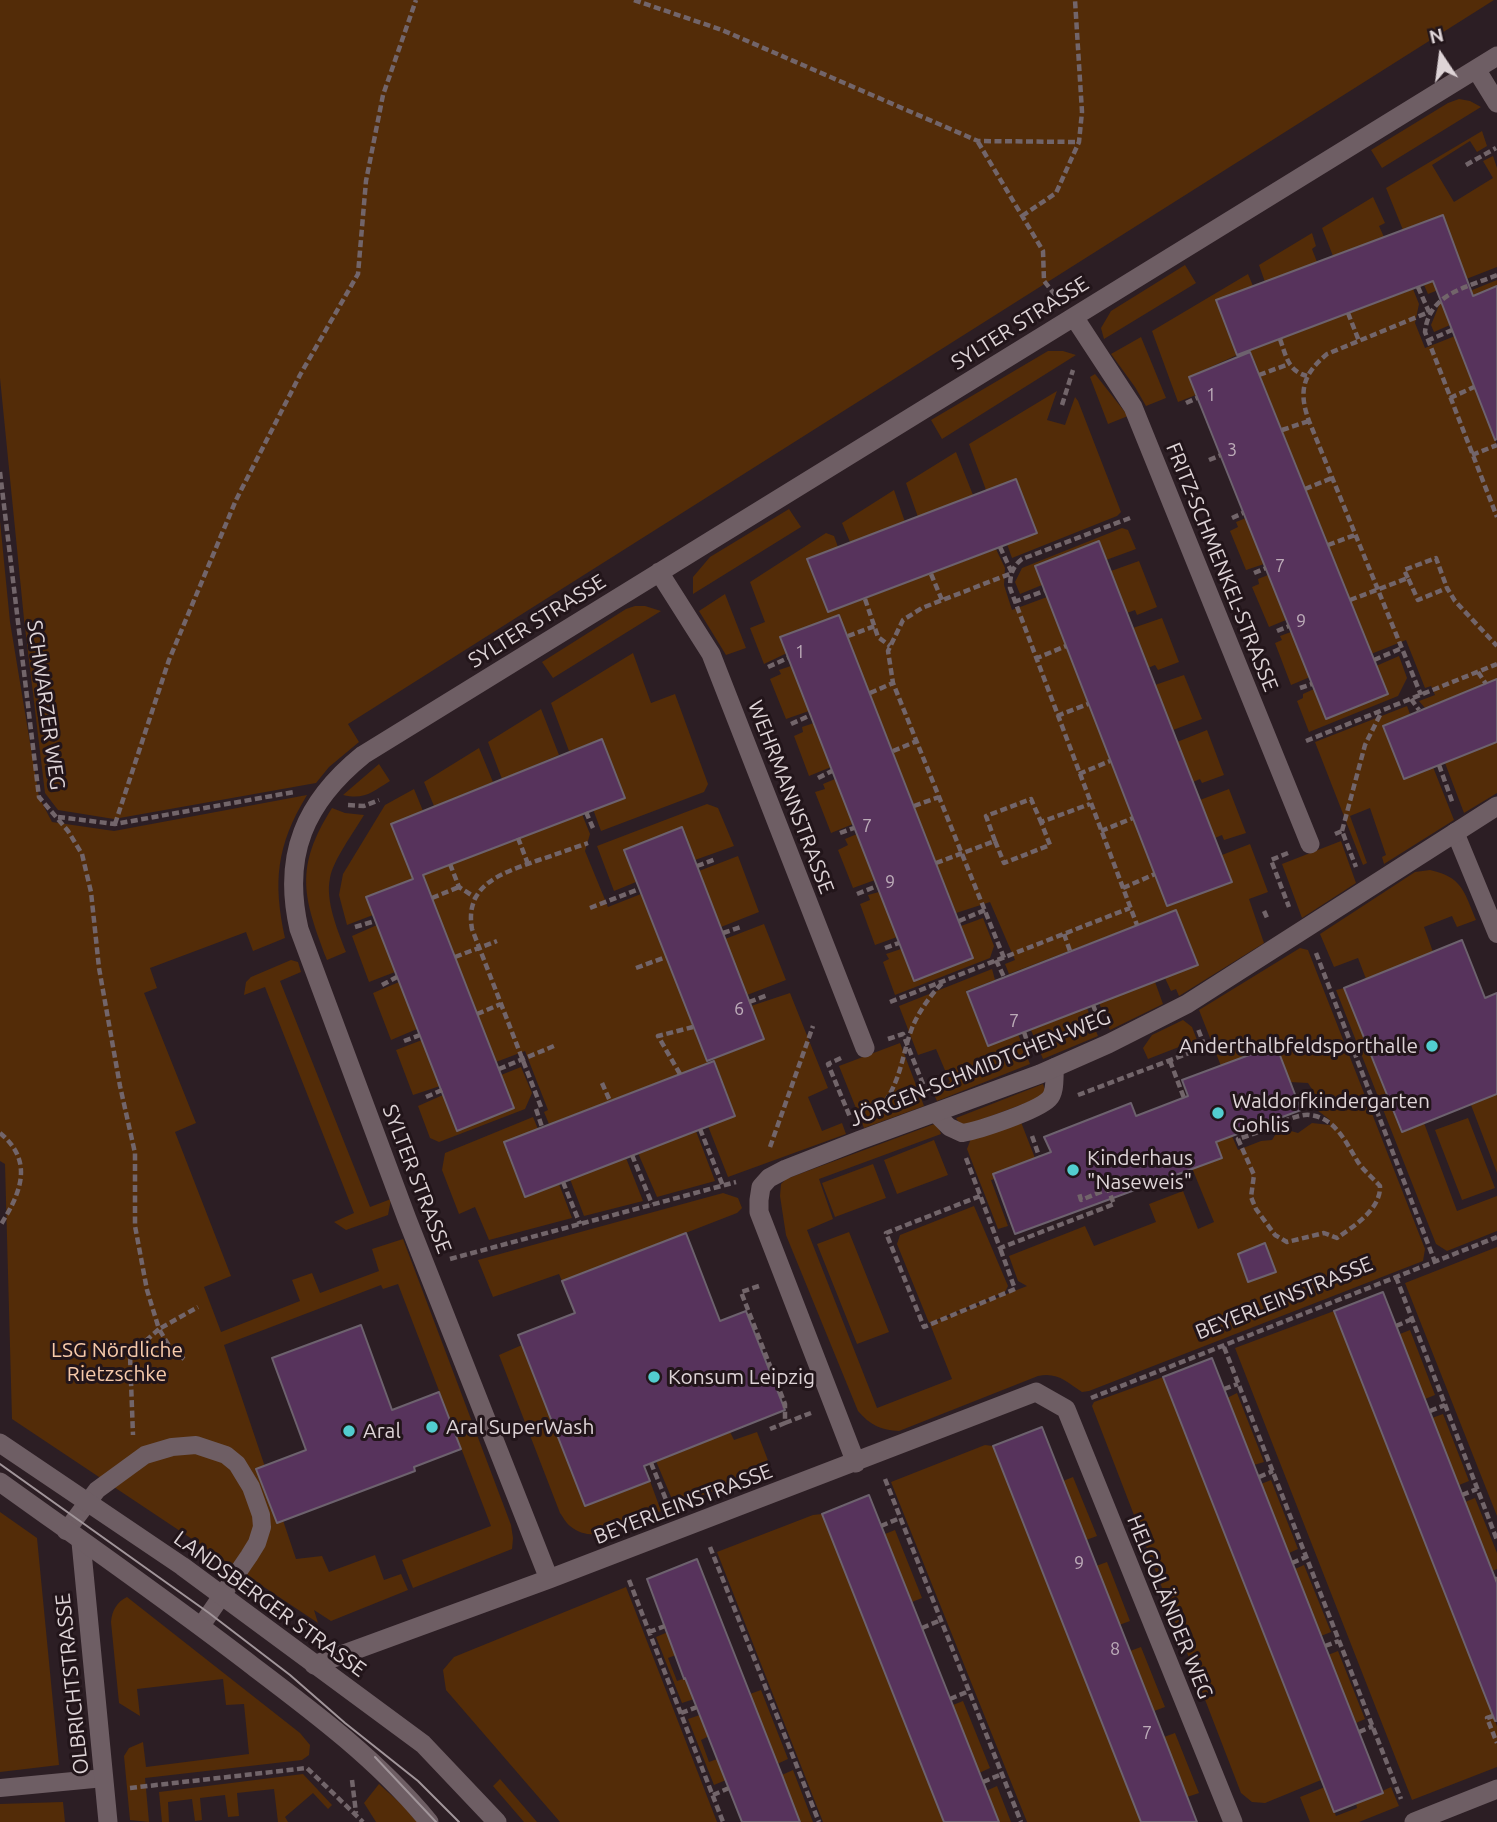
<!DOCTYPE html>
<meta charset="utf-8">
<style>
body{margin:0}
#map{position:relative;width:1497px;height:1822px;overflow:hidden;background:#2c1e24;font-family:Ubuntu,sans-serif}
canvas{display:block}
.north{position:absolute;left:1406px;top:21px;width:70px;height:70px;-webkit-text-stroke:5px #22151a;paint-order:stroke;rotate:347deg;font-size:19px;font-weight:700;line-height:28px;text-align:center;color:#ded4d7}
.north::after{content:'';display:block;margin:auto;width:24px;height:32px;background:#ded4d7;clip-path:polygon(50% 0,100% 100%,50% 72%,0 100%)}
</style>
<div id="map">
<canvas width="1497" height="1822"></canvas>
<div class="north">N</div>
</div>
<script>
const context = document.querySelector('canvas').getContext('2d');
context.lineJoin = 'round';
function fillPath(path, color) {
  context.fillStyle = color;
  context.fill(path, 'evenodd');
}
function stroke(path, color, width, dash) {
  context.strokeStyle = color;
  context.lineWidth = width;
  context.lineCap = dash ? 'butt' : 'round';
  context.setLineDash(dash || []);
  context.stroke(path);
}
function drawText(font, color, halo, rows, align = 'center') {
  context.font = font + ' Ubuntu,sans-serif';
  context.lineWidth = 6;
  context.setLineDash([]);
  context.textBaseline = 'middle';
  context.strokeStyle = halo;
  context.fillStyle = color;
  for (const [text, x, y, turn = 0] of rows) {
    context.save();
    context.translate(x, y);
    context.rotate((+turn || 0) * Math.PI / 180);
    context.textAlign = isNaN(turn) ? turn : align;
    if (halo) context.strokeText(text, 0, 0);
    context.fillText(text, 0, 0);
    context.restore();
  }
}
const green = new Path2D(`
 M0,0H1494L348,724L359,742L329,767L316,783L114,819L58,810L45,793L24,619L0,378Z
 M1459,99L1470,101L1481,107L1382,168L1371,150L1448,103Z
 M1482,131L1487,146L1477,152L1470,141L1432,165L1454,202L1493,178L1483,161L1493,156L1497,168V267L1428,294L1424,285L1463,270L1403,230L1386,188Z
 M1373,197L1385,223L1379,226L1384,237L1333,256L1322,228Z
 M1312,233L1316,246L1312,249L1317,262L1265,282L1259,265Z
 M1185,265L1196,283L1104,339L1101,328L1111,311Z
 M1248,274L1253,286L1216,300L1237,355L1189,377L1196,395L1178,402L1152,331Z
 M1497,280V286L1444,307L1450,325L1434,332L1431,325L1440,303Z
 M1413,289L1419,304L1415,323L1425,348L1455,336L1497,445V679L1425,708L1419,701L1435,695L1431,686L1425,688L1406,640L1371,654L1250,350Z
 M1141,337L1166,398L1146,406L1135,387L1111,354Z
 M1048,351H1063L1076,355L942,439L931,420Z
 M1095,374L1128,416L1108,424L1090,377Z
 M1057,391L1047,420L1065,425L1075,397L1078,401L1121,512L1117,516L1012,558L1007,544L1037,533L1017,480L986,490L969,444Z
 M956,452L973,495L918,517L906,483Z
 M894,490L905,522L850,542L842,523Z
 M789,509L801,527L693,594V577L710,557Z
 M1246,518L1264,564L1246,570L1230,531L1238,527L1236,522Z
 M0,521L10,622L39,797L52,822L114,831L307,795C276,846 273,882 285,938L253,951L246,932L150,968L157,988L144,993L196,1123L175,1132L231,1276L204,1287L221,1332L300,1301L292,1280L312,1273L320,1293L379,1271L372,1249L403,1239L511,1525L513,1538L512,1549L413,1588L402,1560L491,1526L398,1284L383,1289L381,1285L224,1345L296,1559L322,1556L329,1572L375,1555L384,1580L401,1574L408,1590L331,1621L314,1610L318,1623L12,1419L5,1164L0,1161Z
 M1122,528L1128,530L1136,549L1106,560L1099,541L1035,566L1042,585L1020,594L1015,582L1022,568Z
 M826,533L834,536L838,547L807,560L828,612L996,549L1005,568L1004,585L1012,610L1047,597L1167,905L1232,882L1222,855L1250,844L1268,892L1249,899L1264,943L1179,996L1176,989L1171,991L1165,978L1198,964L1176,910L1009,974L1005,964L1015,960L990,902L956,913L839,615L781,637L787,653L764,664L750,628L765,622L750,582Z
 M1139,561L1157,607L1137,615L1135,610L1127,613L1111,571Z
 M1268,575L1286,620L1269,627L1252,587L1259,584L1258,579Z
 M725,594L746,648L726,655L699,611Z
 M635,606H645L661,611L553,678L542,662L626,609Z
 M1162,618L1179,662L1158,670L1155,665L1148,668L1133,628Z
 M1291,632L1310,677L1291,685L1275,643L1282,640L1280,636Z
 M633,653L651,703L675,694L708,784L704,792L601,831L593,809L624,797L602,739L569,751L551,703Z
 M1399,656L1407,678L1398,696L1309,732L1297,701L1303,698V694L1314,689L1326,719L1388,694L1376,666Z
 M791,666L809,711L786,719L770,679L781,674L779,670Z
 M1184,675L1202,719L1173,730L1155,685Z
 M1407,706L1410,714L1383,725L1404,779L1433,767L1454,820L1384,864L1382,857L1386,855L1370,808L1350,816L1367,863L1363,865L1315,742Z
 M541,709L559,755L502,779L488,742Z
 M814,723L831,767L809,776L794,736L803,732L802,727Z
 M1207,730L1224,775L1202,783L1200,779L1193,782L1177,742Z
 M1497,742V793L1464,813L1445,763Z
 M479,748L493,782L434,806L424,782Z
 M379,764L390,781C372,792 365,800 343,795Z
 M835,779L853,824L831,833L815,792L825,789L823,784Z
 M414,789L423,811L391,824L413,879L366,897L373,915L347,925L339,895L343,874L385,805Z
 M1229,789L1246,833L1224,840L1222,835L1215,838L1200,800Z
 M707,804L718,808L734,846L695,860L681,827L624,850L636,882L614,891L597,846Z
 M332,808L345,813L364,815C354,832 333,860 330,878C325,901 338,931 346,952L327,960C303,897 294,868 332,808Z
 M582,814L590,834L585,851L608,907L641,894L708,1063L549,1124L544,1112L548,1110L525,1051L496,1062L423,875Z
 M857,834L875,880L853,888L838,850L848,845L845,839Z
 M1341,841L1356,883L1302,918L1282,864Z
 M738,856L759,912L721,927L699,871Z
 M1430,870C1462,877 1464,891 1476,920L1457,927L1452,916L1424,927L1433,952L1366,979L1358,958L1334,967L1320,934L1415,872Z
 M879,892L897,937L875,945L860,904L870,900L868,895Z
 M983,918L994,946L990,958L895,995L883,962L889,959L886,954L901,949L914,981L973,958L961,926Z
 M764,924L786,980L747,995L725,939Z
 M377,925L395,972L369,982L352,936Z
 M1300,948L1308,950L1425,1249L1423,1261L1089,1391L1082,1392C1066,1382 1058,1372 1038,1376L899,1431C881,1430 870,1425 858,1411L786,1235L780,1196L781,1184L786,1179L937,1123L941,1134L819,1179L833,1219L807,1230L877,1408L952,1379L930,1324L1027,1286L1018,1281L1009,1256L1085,1226L1094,1246L1156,1222L1149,1204L1183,1191L1198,1229L1214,1222L1192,1168L1222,1158L1216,1142L1232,1136L1238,1150L1261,1141L1272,1140L1277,1132L1284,1129L1298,1133L1312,1123L1330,1125V1120L1317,1110L1315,1094L1308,1083L1290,1082L1276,1045L1221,1066L1199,1010Z
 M291,960L298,962L301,972L280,981L370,1207L391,1199L388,1215L346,1230L334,1222L354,1213L265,987L244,995L246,982L251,977Z
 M992,969L995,980L966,991L987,1045L1018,1034L1030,1064L937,1101L932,1090L950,1082L936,1049L918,1055L899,1006Z
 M399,982L417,1029L391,1040L373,993Z
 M1155,982L1163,1004L1110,1030L1099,1003Z
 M1344,988L1401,1132L1424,1123L1457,1211L1497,1196V1231L1447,1251L1436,1244L1336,990Z
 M790,993L828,1088L808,1097L822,1131L842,1123L846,1134L728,1177L708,1126L735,1115L714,1059L764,1039L751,1006Z
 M1087,1008L1098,1036L1043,1059L1031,1030Z
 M1183,1020L1192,1027L1197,1040L1148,1059L1143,1048L1152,1035Z
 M422,1040L440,1086L413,1095L396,1050Z
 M900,1043L924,1106L864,1128L839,1066Z
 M521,1067L532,1093L525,1109L439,1142L430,1138L418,1106L443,1095L458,1130L514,1108L501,1075Z
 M1043,1084L1045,1090L1039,1098L967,1125L959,1123L956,1118Z
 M1497,1094V1173L1471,1105Z
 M533,1117L538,1129L504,1142L524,1196L559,1184L572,1218L489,1240L475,1207L459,1214L442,1170L445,1153Z
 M1019,1117L1035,1158L993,1174L995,1179L991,1180L1008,1226L998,1229L967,1149L972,1136Z
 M1468,1118L1495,1188L1462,1200L1435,1130Z
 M696,1131L715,1181L657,1197L638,1153Z
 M934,1140L948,1175L897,1194L884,1160Z
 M626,1158L643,1201L584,1216L570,1179Z
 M873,1164L886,1198L835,1217L822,1183Z
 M723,1193L738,1198L742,1208L737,1213L562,1281L559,1274L493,1297L478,1260Z
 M974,1206L1008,1286L1005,1292L929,1323L897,1244L900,1235Z
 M849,1232L889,1332L857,1344L817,1244Z
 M1497,1247V1516L1405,1283Z
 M1334,1311L1497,1726V1767L1412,1800L1235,1348Z
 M1410,1330L1435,1395L1425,1399L1400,1334Z
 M522,1345L585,1506L650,1481L661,1511C637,1521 595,1548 570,1526C566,1523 563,1517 560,1513L499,1355Z
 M1163,1377L1321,1780L1265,1803L1252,1802L1241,1793L1092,1406L1094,1402Z
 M1237,1393L1264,1462L1254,1465L1227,1398Z
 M1443,1414L1469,1481L1459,1485L1432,1418Z
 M730,1432L734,1440L757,1432L769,1463L763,1472L678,1505L674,1504L656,1461Z
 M985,1445L993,1446L1141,1822H1027L891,1482Z
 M1073,1477L1097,1536L1086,1540L1063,1481Z
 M1271,1480L1298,1549L1289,1553L1261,1484Z
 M1475,1498L1497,1553V1569L1492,1571L1465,1502Z
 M0,1512L37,1538L59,1765L0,1772Z
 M822,1514L944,1822H823L717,1552L813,1515Z
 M895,1530L922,1598L912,1602L885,1534Z
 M1107,1562L1130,1621L1119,1625L1096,1566Z
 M1304,1565L1331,1632L1321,1636L1295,1569Z
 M626,1587L717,1822H560L446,1690L443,1670L454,1657Z
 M127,1597L300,1733L310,1745L309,1755L302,1760L145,1778L149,1822L130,1820L124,1756L129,1748L143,1742L146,1767L249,1754L244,1704L226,1705L223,1679L137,1689L140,1716L119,1703L111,1622C112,1610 117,1602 127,1597Z
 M668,1632L676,1655L668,1658L677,1681L686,1678L694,1699L682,1703L656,1637Z
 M1141,1647L1165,1707L1154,1711L1130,1651Z
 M1338,1651L1365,1719L1356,1723L1328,1655Z
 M761,1690L788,1759L777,1764L750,1694Z
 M963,1701L990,1768L979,1773L953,1705Z
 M700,1715L709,1736L701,1740L709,1762L717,1759L726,1780L714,1785L688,1719Z
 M1175,1733L1199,1793L1187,1797L1164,1737Z
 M793,1770L813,1822H800L782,1775Z
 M303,1774L332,1805L328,1809L313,1793L285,1817L288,1822H278L274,1789L237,1793L239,1816L228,1817L225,1795L200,1798L202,1820L195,1821L192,1799L168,1802L169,1822H162L159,1792Z
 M500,1779L537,1822H524L493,1786Z
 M379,1784L421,1822H376L364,1803Z
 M997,1786L1011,1822H999L986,1791Z
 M1325,1787L1336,1816L1357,1808L1356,1803L1391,1787L1399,1806L1359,1822H1310L1300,1797Z
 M63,1802L65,1822H0V1804Z`);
const building = new Path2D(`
 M1443,215L1473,296L1497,286V439L1495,440L1433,281L1237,355L1216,300Z
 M1250,352L1388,694L1326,719L1189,377Z
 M1016,479L1037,533L828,612L807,559Z
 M1099,541L1232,882L1167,906L1035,566Z
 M839,615L973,958L914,981L780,637Z
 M1497,679V742L1404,779L1383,726Z
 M602,739L625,798L423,875L514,1108L457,1131L366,897L413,879L391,824Z
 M682,827L764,1039L707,1061L624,850Z
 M1176,910L1198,965L988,1046L967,992Z
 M1462,940L1485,998L1497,993V1094L1402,1132L1344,988Z
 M1276,1045L1301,1110L1216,1142L1222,1158L1015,1234L993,1174L1051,1152L1044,1137L1131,1103L1136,1116L1188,1096L1182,1080Z
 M714,1061L735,1116L525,1197L504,1142Z
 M686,1233L720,1321L746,1311L785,1410L644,1466L650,1481L585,1506L518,1335L575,1313L562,1281Z
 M1265,1243L1276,1272L1248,1282L1238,1254Z
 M1383,1292L1497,1583V1721H1495L1334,1311Z
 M361,1325L392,1410L439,1392L461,1449L414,1467L415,1471L277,1523L256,1469L306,1450L272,1358Z
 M1212,1358L1383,1793L1334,1812L1163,1377Z
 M1042,1427L1164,1737L1197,1822H1141L993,1446Z
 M869,1495L946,1688L999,1822H944L822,1514Z
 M697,1559L782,1775L800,1822H742L685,1678L684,1679L647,1579Z`);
const path = new Path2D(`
 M634,0L722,30L978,141L1079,142
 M978,142L1043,251L1044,281L1056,296
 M1466,165L1496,148
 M1022,216L1056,193L1079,142L1082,112L1075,0
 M1497,275C1466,288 1429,293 1425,332L1497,517
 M1418,287L1429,312L1327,354C1303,374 1298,391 1309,421L1421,695
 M1348,313L1359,341
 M1280,339C1286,356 1288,371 1307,376
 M1427,341L1452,330
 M1259,375L1289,364
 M1450,398L1474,387
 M1186,403L1197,398
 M1062,405L1073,370
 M1282,430L1309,421
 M1472,455L1497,445
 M1209,460L1221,455
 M0,472L39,797L68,831L82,854L91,892L99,968L120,1086L135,1153V1226L147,1290L159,1329L130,1355L133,1435
 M1305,489L1332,478
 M1130,518L1022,559C1012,567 1010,575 1010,588L1137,925
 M1232,518L1243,513
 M1328,545L1355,535
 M1000,547L1012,573L922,608L903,620L888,651L893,683L1004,958
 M1254,573L1266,568
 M931,574L942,600
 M1408,578L1404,570L1436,558L1447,588
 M865,599L878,637L890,646
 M1350,600L1408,578L1418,600L1447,588L1455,601L1497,646
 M1014,602L1044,591
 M1277,631L1289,626
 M848,636L875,626
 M1035,659L1066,646
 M1374,660L1402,648
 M768,667L788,658
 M1478,672L1486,684
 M1300,688L1312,684
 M870,693L893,683
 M1411,699L1419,710
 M1057,716L1088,704
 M791,724L811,715
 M1306,741L1497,664
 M893,751L917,741
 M1439,765L1453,804
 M1079,774L1110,761
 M818,778L832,771
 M348,805L364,806L379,800
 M914,806L939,797
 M586,812L593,828
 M58,817L115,824L294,792
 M115,824L169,660L236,500L300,375L358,274L366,181L383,95L416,0
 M1101,831L1133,818
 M1342,831L1365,745L1381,713
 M840,833L854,828
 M1335,834L1342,831L1356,867
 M518,838L528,864
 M995,841L986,816L1031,799L1041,822
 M1288,853L1271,860L1289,907
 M936,863L995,841L1004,863L1050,845L1041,822L1090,804
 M450,864L459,887L476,898
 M697,866L716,859
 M1123,888L1155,874
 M857,894L877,886
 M432,898L459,887
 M590,908L639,889
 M1264,911L1268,920
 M959,921L985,910
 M355,927L375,921
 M723,933L741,927
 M1064,934L1070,951
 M885,948L899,943
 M1316,953L1435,1262
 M455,957L497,941
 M996,960L1004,977
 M636,968L666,957
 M382,985L397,977
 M749,1002L768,995
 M890,1002L1130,908
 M1093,1005L1099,1020
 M477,1014L501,1004
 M1024,1032L1029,1047
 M888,1039L903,1034L925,1089
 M404,1041L420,1035
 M841,1058L828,1064L850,1117
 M1170,1061L1184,1098
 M499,1069L554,1046
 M680,1074L658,1036L693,1027
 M602,1083L610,1101
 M1078,1095L1205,1047L1198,1029
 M426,1097L442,1090
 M885,1102C902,1076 902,1055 912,1028C919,1011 930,996 943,982
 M541,1107L472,929C464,884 503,873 536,861C554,855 571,849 588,843
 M536,1109L542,1127
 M1256,1127L1259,1132C1271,1128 1297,1113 1310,1115C1336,1118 1346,1143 1358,1162C1364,1171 1373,1178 1380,1186C1381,1209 1354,1226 1337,1238L1324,1233L1287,1242L1275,1235L1256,1209L1251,1197L1254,1175L1238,1139L1259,1132
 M700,1129L723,1186
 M0,1133C35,1162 20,1194 0,1226
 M1032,1136L1039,1156
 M770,1147L813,1026
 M632,1155L652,1204
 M966,1158L1000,1248L1114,1204L1108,1189L1081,1200L1079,1193
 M563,1182L580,1224
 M980,1196L886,1233L924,1327L1015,1289L1000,1248
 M450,1259L736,1182
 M1396,1277L1497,1540
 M759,1286L741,1292L785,1404V1423L770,1429
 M1396,1326L1412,1319
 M1224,1347L1401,1799
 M184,1359L171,1349L159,1329L198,1307
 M1224,1389L1238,1384
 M1091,1398L1497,1237
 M1430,1411L1445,1405
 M785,1423L811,1413
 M651,1463L669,1507
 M1259,1477L1273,1471
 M885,1479L1021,1822
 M1462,1495L1477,1489
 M881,1526L900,1518
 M710,1547L819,1822
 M1292,1563L1306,1557
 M1495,1579H1497
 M629,1580L723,1822
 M922,1628L941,1620
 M649,1632L665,1626
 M1325,1646L1339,1641
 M950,1699L969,1691
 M681,1713L697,1707
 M1493,1716L1487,1718L1497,1743
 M1359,1732L1373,1726
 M352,1780L356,1813
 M983,1782L1002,1774
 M130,1788L307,1768L363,1822
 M713,1795L729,1788`);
const service = new Path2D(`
 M1455,832L1497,934
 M935,1113L949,1127L962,1133C980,1130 1037,1111 1049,1099C1056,1092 1054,1077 1055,1067
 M66,1531L97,1490L145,1455L172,1447L196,1445L226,1455L237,1464L251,1487L261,1515L262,1527L257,1543L249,1556L201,1626
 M0,1788L104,1778`);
const minor = new Path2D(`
 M1476,69L1497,103
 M1074,317L1133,407L1310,844
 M659,572L711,654L865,1048
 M856,1463L759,1212V1200L761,1187L769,1178L786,1169L860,1140L1040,1074L1108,1044L1187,1004L1497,806
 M81,1542L108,1822
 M549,1579L407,1219L299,929C282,855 305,802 363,755L1497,56
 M314,1665L549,1579L1036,1392L1066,1409L1233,1822
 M1414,1822L1497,1789`);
const tertiary = new Path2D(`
 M0,1443L182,1566L423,1744L497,1822
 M0,1482C85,1543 171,1603 254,1667C315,1713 380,1762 429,1822`);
const tram = new Path2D(`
 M0,1464L209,1613L290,1675L345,1723L418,1781L459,1822
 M375,1757L436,1822`);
const markers = [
 [1432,1046,7,"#52cdcf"],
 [1218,1113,7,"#52cdcf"],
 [1073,1170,7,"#52cdcf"],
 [654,1377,7,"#52cdcf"],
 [432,1427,7,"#52cdcf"],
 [349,1431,7,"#52cdcf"]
];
const numberNames = [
 ["1",1211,395],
 ["3",1232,450],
 ["7",1280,566],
 ["9",1301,621],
 ["1",800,652],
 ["7",867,826],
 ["9",890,882],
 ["6",739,1009],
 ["7",1014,1021],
 ["9",1079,1563],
 ["8",1115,1649],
 ["7",1147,1733]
];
const streetNames = [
 ["SYLTER STRASSE",1020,323,-32],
 ["FRITZ-SCHMENKEL-STRASSE",1222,567,68],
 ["SYLTER STRASSE",537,621,-32],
 ["SCHWARZER WEG",46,705,82],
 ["WEHRMANNSTRASSE",791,797,69],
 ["JÖRGEN-SCHMIDTCHEN-WEG",980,1068,-22],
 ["SYLTER STRASSE",417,1179,69],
 ["BEYERLEINSTRASSE",1284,1298,-22],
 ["BEYERLEINSTRASSE",683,1504,-21],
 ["LANDSBERGER STRASSE",270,1604,36],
 ["HELGOLÄNDER WEG",1170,1607,68],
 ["OLBRICHTSTRASSE",72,1684,-96]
];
const poiNames = [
 ["Anderthalbfeldsporthalle",1418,1046,"right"],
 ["Waldorfkindergarten",1232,1101],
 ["Gohlis",1232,1125],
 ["Kinderhaus",1087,1158],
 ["\"Naseweis\"",1087,1182],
 ["Konsum Leipzig",668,1377],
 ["Aral SuperWash",446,1427],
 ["Aral",363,1431]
];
const parkNames = [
 ["LSG Nördliche",117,1350],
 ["Rietzschke",117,1374]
];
fillPath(green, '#532c08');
fillPath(building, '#57335c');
stroke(building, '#6d626e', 2);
stroke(path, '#72656a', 4.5, [7, 3.5]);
stroke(service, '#6e5e64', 18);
stroke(minor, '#6e5e64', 19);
stroke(tertiary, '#6e5e64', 19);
stroke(tram, '#a1959a', 2);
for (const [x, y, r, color] of markers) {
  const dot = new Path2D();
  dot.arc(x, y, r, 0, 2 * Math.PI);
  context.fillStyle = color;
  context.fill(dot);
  stroke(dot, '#22151a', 2.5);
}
drawText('18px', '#bcacb8', null, numberNames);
drawText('21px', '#ded4d7', '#22151a', streetNames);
drawText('21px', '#ded4d7', '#22151a', poiNames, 'left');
drawText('21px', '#f7caaa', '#22151a', parkNames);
</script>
